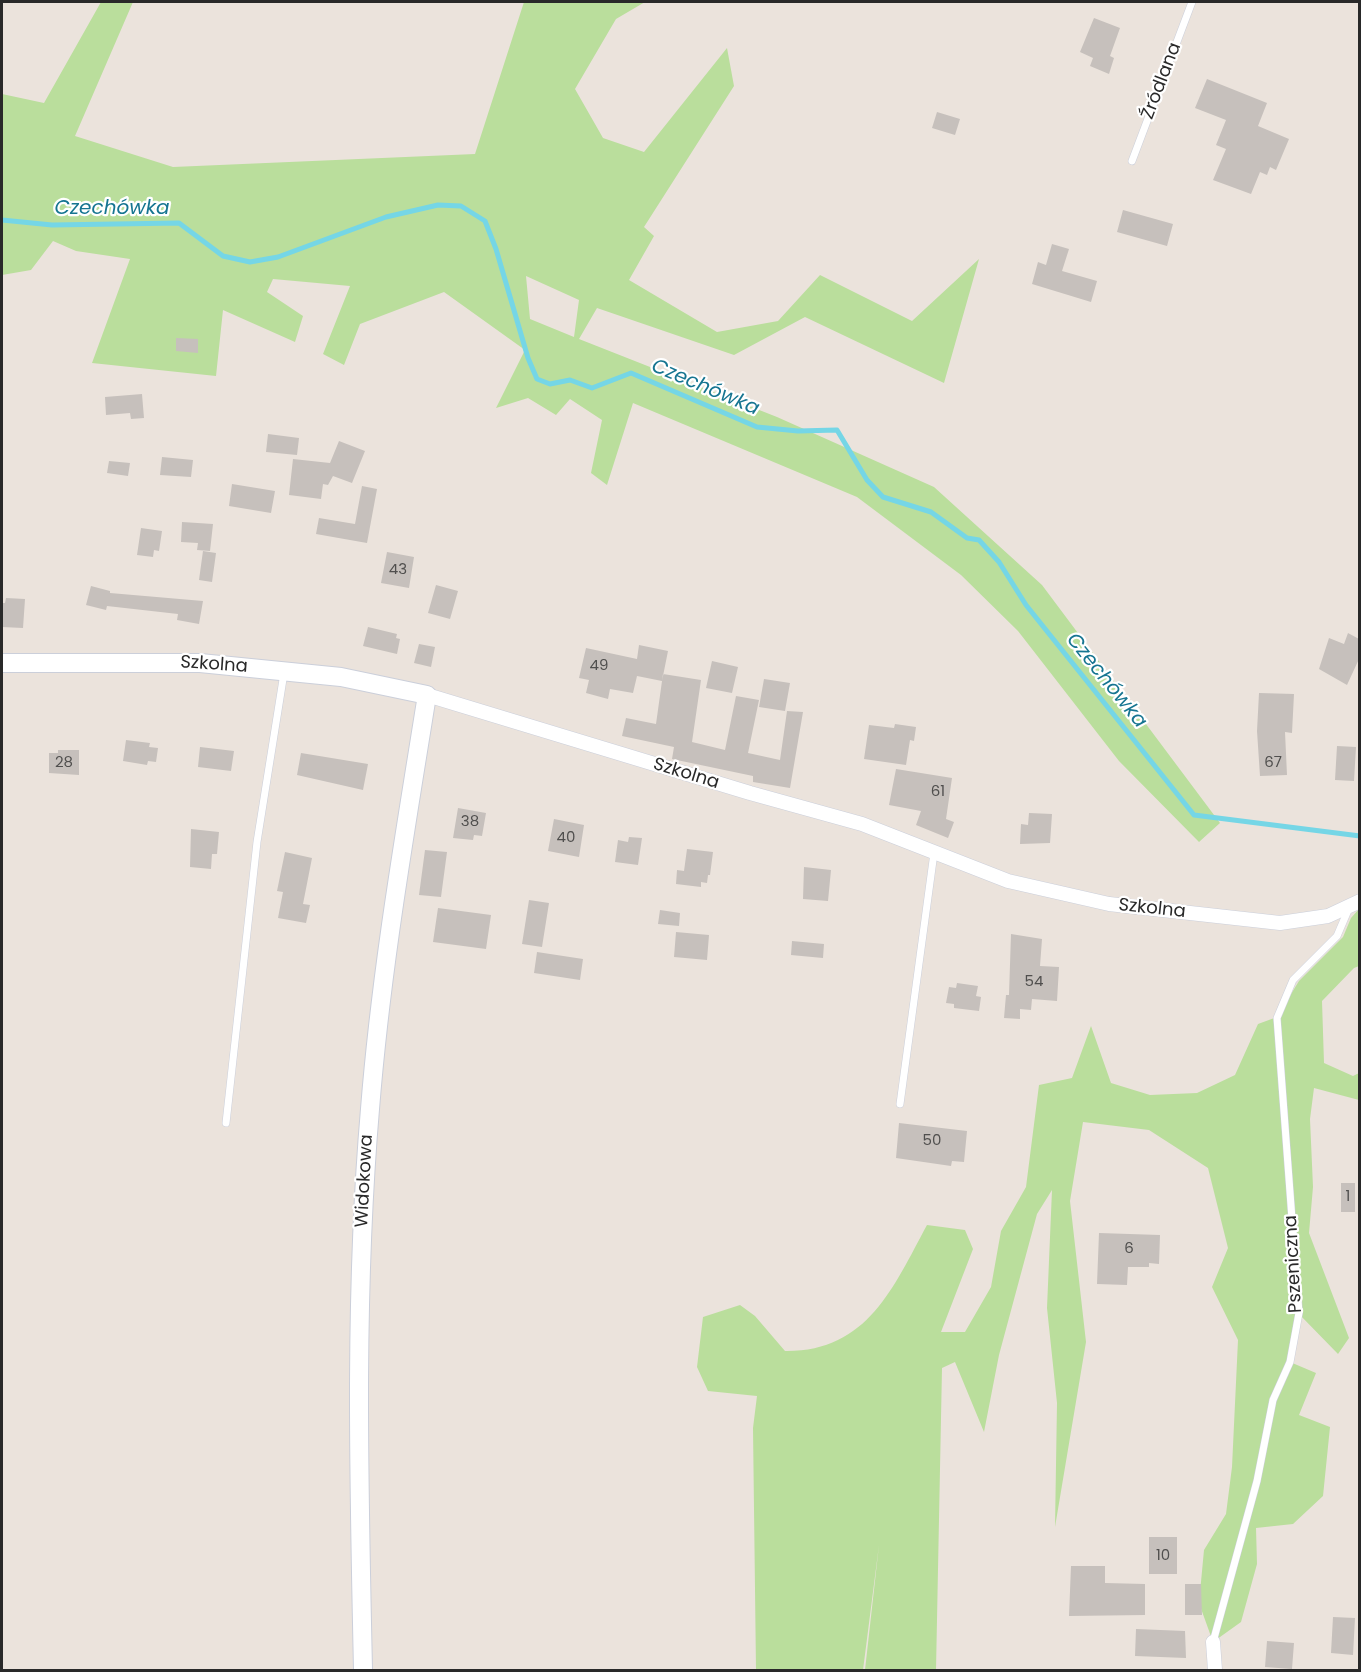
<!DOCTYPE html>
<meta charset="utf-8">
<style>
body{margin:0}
#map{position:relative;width:1361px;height:1672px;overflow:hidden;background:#ebe3dc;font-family:Poppins,sans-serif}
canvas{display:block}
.frame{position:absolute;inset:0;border:3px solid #292929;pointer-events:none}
</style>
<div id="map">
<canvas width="1361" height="1672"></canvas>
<div class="frame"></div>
</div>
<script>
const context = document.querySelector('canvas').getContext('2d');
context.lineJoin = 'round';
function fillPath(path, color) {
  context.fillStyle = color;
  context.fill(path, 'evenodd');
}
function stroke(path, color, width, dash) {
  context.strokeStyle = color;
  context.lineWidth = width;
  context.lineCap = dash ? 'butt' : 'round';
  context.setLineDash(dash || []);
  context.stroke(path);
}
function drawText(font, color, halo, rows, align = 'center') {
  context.font = font + ' Poppins,sans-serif';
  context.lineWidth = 4.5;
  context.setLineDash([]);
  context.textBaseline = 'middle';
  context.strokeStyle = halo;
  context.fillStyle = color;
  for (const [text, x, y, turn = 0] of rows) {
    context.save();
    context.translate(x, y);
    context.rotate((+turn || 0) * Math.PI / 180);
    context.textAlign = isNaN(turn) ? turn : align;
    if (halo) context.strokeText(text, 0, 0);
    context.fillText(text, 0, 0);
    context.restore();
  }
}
const green = new Path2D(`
 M101,2H133L75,136L173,167L475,154L524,2H645L616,19L575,89L603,138L644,152L727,48L734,86L644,227L654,236L629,280L717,332L778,321L820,275L912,321L979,259L944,383L805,317L734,355L597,308L579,339L777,417L934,487L1042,585L1220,823L1199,842L1119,761L1018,631L961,575L857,497L633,403L607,485L591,473L602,420L570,399L556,415L528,398L496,408L525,350L444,292L360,324L344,365L323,354L350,286L273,279L267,292L303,316L295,342L223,310L216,376L92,363L130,259L76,251L53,241L31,270L2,275V94L44,103ZM526,276L579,300L574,337L530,319Z
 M1359,909V966L1354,968L1322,1001L1324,1063L1353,1076L1359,1073V1100L1314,1088L1310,1119L1313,1187L1309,1233L1349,1338L1338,1354L1299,1314L1290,1362L1316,1373L1299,1415L1330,1427L1323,1496L1293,1524L1256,1528L1257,1564L1241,1622L1213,1642L1199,1603L1204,1550L1226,1514L1232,1467L1238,1340L1212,1287L1228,1248L1208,1168L1149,1130L1083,1122L1070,1201L1086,1342L1055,1527L1057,1403L1047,1308L1052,1190L1037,1214L999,1355L984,1432L955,1362L942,1368L936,1670H865L879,1545L863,1670H756L753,1428L757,1396L708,1391L697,1367L703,1317L740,1305L755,1316L785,1351C867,1352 893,1288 927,1225L965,1230L973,1249L941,1332H965L991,1287L1001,1231L1026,1187L1039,1085L1072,1078L1091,1026L1111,1083L1150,1095L1197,1093L1235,1075L1258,1024L1277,1017L1299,981L1343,937L1351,918Z`);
const stream = new Path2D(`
 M2,220L52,225L179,223L223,256L250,262L278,257L386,217L438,205L461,206L485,221L496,249L528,358L537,379L550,384L570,380L592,388L631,373L757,427L798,431L837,430L867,480L883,497L931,512L967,538L979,540L999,562L1026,605L1194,815L1360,836`);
const building = new Path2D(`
 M1094,18L1120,28L1110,56L1114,58L1109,74L1090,66L1093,58L1080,52Z
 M1207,79L1267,103L1258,126L1289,139L1276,170L1270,167L1267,175L1260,172L1251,194L1213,180L1226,149L1216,145L1226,120L1195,108Z
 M937,112L960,119L955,135L932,128Z
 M1123,210L1173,224L1167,246L1117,232Z
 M1052,244L1069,249L1062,271L1097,281L1091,302L1032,284L1038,262L1046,265Z
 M176,338L198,339V353L176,351Z
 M142,394L144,418L131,419L130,413L106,415L105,397Z
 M268,434L299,438L297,455L266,452Z
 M339,441L365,451L352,483L333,476L328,485L323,484L321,499L289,495L293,459L330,463Z
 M162,457L193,460L191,477L160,475Z
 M109,461L130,463L128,476L107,473Z
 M232,484L275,491L271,513L229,506Z
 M362,486L377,489L367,543L316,534L319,518L355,524Z
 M182,522L213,524L210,551L197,550L198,543L181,542Z
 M141,528L162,531L159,551L154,550L153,557L137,555Z
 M203,551L216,553L212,582L199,580Z
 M387,552L414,557L409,588L381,583Z
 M436,585L458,591L450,619L428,613Z
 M91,586L110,591V593L203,601L199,624L177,620L178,614L107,606L106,610L86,605Z
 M6,598L25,599L23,628L2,627V603H5Z
 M368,627L397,634L396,638L400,639L397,654L363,646Z
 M1348,633L1359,639V659L1347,685L1319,669L1329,638L1344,644Z
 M419,644L435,647L431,667L414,663Z
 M639,645L668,651L662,681L637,676L633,693L610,689L608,699L586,693L589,680L579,678L586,648L637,659Z
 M712,661L738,667L732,693L706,688Z
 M663,674L701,680L692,742L725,750L736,696L759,700L748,753L780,760L787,711L803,712L790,788L753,782V776L672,759L674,747L622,736L626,718L656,724Z
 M764,679L790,683L785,711L759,707Z
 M1259,693L1294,694L1292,733L1285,732L1287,775L1260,776L1257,731Z
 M895,724L916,727L914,741L910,740L906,765L864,759L869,725L894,728Z
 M126,740L150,743L149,747L158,748L156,762L148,761L147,765L123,761Z
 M1337,746L1356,747L1354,781L1335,780Z
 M200,747L234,751L231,771L198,767Z
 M58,750H79V775L49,773V753H58Z
 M301,753L368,764L363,790L297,775Z
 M896,769L952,778L946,819L954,822L948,838L916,825L921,811L889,805Z
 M458,808L486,813L482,836L474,835L473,840L453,838Z
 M1029,813L1052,814L1050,843L1020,844L1021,824L1028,825Z
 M554,819L584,825L579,857L548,851Z
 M191,829L219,832L217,854H212L211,869L190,867Z
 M629,837L642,838L638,865L615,862L618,840L628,842Z
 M687,849L713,852L710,875H708L707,883L701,882V887L676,884L677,870L684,871Z
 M425,850L447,852L441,897L419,895Z
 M285,852L312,858L303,904L310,905L306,923L278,918L283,892L277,891Z
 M804,867L831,870L828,901L803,899Z
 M529,900L549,903L542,947L522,944Z
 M438,908L491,915L486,949L433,942Z
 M660,910L680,913L679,926L658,924Z
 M676,932L709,935L707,960L674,957Z
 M1011,934L1042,939L1040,966L1059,967L1057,1001L1032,999L1031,1010L1020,1009V1019L1004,1018L1006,995H1009Z
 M792,941L824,944L823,958L791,955Z
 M537,952L583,959L580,980L534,973Z
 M957,983L978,986L976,996L981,997L979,1011L954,1008V1004L946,1003L949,987L956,988Z
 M899,1123L967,1131L964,1162L952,1161L951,1166L896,1158Z
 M1341,1183H1355V1212H1341Z
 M1099,1233L1160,1235L1159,1264L1149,1263V1267H1128L1127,1285L1097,1284Z
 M1149,1537H1177V1574H1149Z
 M1071,1566H1105V1583L1145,1584V1615L1069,1616Z
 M1185,1584H1201L1202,1615H1185Z
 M1333,1617L1355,1618L1353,1655L1331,1653Z
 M1136,1629L1185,1631L1186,1658L1135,1656Z
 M1267,1641L1294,1643L1292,1669L1265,1667Z`);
const lane = new Path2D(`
 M1132,161L1192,2
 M900,1104L934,853
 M226,1123L257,842L284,673
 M1213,1642L1257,1481L1273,1400L1290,1362L1299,1313L1277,1018L1293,980L1337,936L1349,908`);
const street = new Path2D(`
 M427,695L750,793L862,824L1008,881L1109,904L1280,923L1328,916L1360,901
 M1213,1642L1215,1670`);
const secondary = new Path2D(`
 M2,663H200L341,677L427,695C405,833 381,970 370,1109C354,1296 359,1483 363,1670`);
const numberNames = [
 ["43",398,570],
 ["49",599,666],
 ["28",64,763],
 ["67",1273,763],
 ["61",938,792],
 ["38",470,822],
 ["40",566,838],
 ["54",1034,982],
 ["50",932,1141],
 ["1",1348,1197],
 ["6",1129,1249],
 ["10",1163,1556]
];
const streetNames = [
 ["Źródlana",1162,81,-69],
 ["Szkolna",214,665,4],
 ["Szkolna",686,774,17],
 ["Szkolna",1152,909,6],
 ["Widokowa",365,1181,-87],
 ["Pszeniczna",1294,1264,-93]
];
const waterNames = [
 ["Czechówka",112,209],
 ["Czechówka",705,388,23],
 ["Czechówka",1106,681,51]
];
fillPath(green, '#bade9c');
stroke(stream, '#75d6e6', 5);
fillPath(building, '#c6c0bc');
stroke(lane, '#cbcfda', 8);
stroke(street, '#cbcfda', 15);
stroke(secondary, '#cbcfda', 20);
stroke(lane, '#fff', 7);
stroke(street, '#fff', 14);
stroke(secondary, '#fff', 18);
drawText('15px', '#504f4e', null, numberNames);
drawText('18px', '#292929', '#fff', streetNames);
drawText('italic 20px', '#167591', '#fff', waterNames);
</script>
